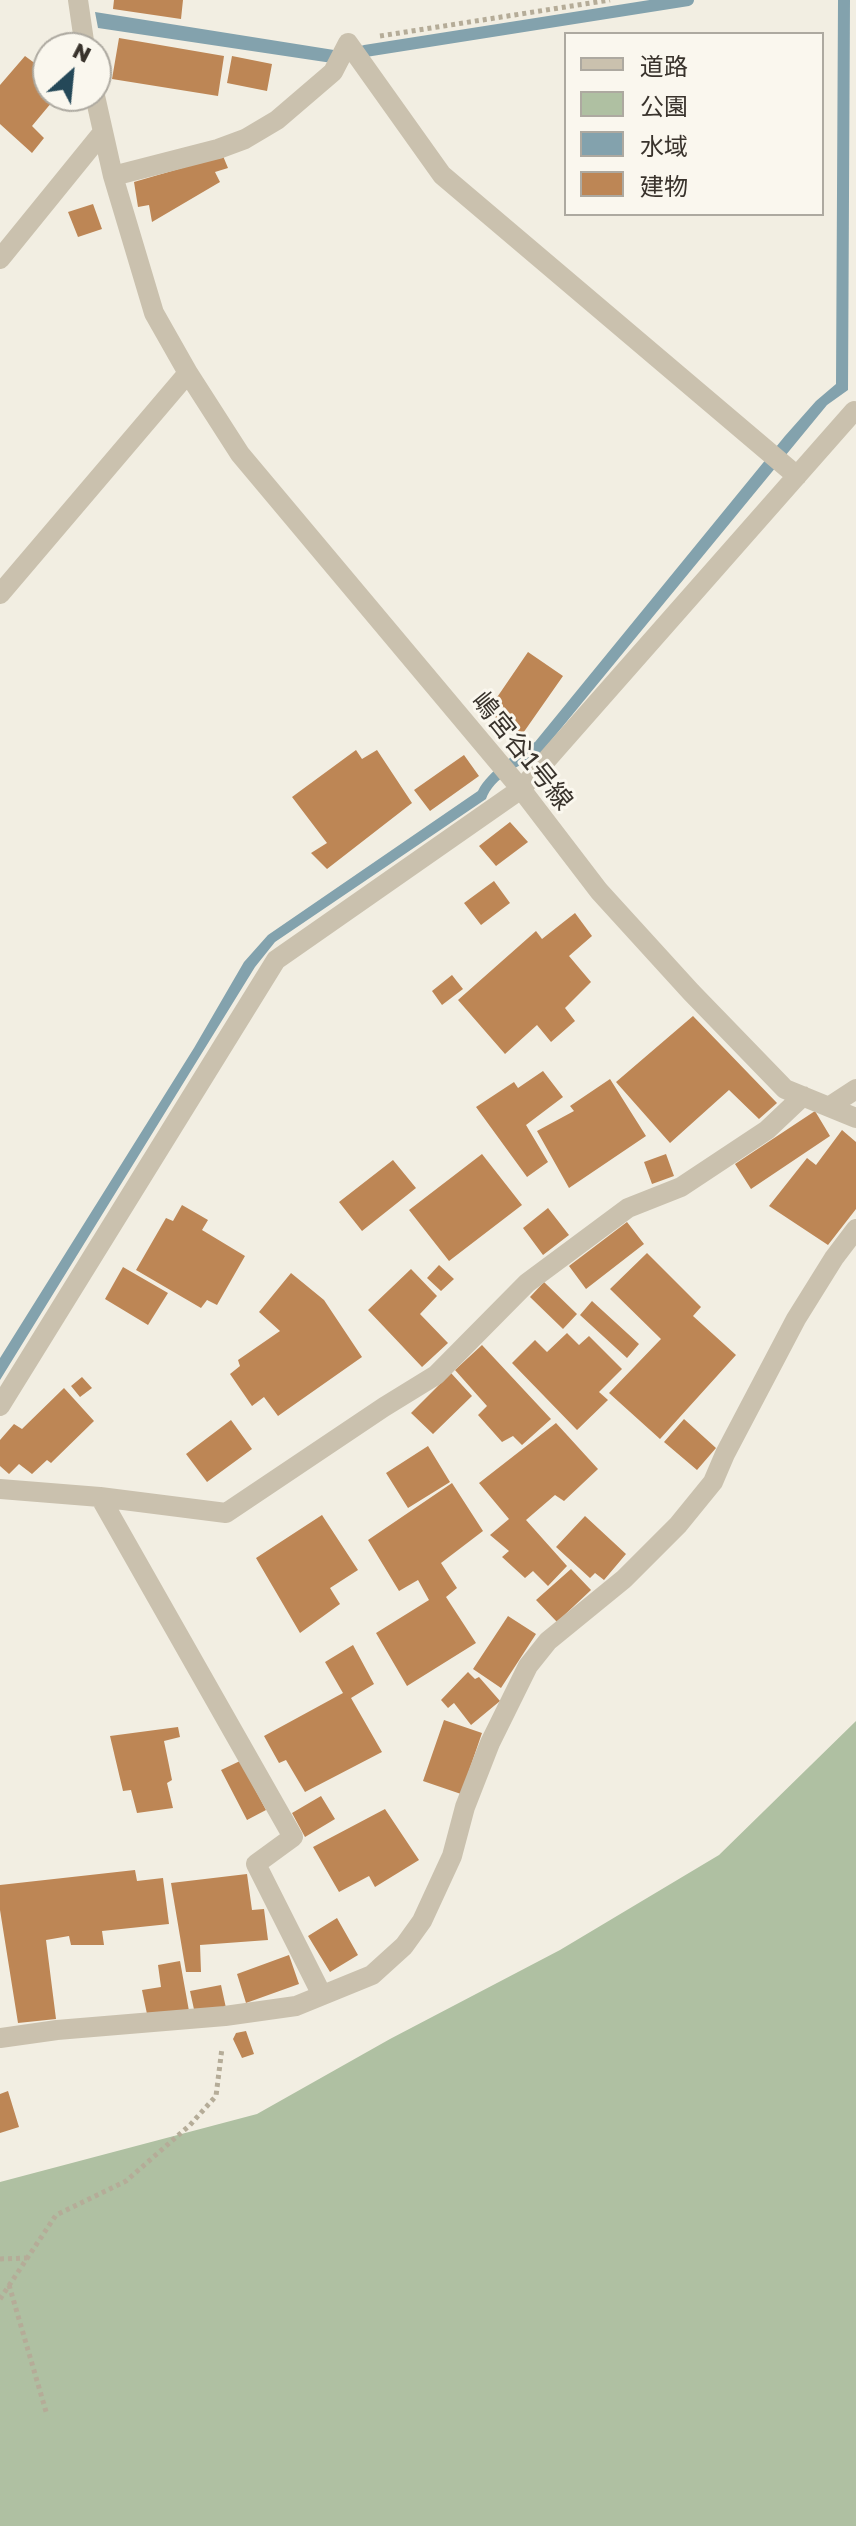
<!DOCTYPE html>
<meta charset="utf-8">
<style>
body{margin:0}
#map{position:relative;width:856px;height:2526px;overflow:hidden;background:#f2eee2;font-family:"Golos Text","Noto Sans JP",sans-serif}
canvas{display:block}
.legend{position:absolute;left:564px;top:32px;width:260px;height:184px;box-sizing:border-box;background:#faf7ee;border:2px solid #ada9a0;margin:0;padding:10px 14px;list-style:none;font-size:24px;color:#39332c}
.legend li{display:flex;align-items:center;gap:16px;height:40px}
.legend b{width:40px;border:2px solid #ada9a0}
.north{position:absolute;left:32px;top:32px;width:80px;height:80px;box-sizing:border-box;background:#faf7ee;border:2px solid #ada9a0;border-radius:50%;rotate:27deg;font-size:22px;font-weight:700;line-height:32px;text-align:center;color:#39332c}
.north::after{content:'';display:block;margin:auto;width:28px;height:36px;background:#244858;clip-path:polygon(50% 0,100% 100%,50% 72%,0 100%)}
</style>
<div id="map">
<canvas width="856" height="2526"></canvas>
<ul class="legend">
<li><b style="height:10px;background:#cac1ae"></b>道路</li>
<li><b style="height:22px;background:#afc0a2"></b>公園</li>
<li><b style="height:22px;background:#83a2ad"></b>水域</li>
<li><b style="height:22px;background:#bd8655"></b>建物</li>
</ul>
<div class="north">N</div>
</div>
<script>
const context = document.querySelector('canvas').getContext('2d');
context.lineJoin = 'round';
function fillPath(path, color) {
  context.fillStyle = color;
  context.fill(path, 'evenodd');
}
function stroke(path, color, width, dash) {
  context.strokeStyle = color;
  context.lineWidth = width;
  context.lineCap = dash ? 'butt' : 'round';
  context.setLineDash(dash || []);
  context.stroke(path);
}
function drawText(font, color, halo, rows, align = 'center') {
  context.font = font + ' "Golos Text","Noto Sans JP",sans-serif';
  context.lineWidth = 6;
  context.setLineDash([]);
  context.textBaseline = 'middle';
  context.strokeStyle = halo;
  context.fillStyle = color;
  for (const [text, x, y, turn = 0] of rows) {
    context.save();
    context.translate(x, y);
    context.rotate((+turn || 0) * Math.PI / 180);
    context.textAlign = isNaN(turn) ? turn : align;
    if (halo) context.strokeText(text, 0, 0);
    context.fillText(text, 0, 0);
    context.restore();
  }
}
const green = new Path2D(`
 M856,1721V2526H0V2182L257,2114L390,2039L560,1950L719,1855Z`);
const water = new Path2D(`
 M838,0H850L848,390L827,405L540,754C522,764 493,778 486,799L275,942L255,967L0,1380V1358L194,1048L244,962L268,935L478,791C489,770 515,754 535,742L785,436L816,401L836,384Z
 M95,12L334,50L332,63L98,28Z`);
const stream = new Path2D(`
 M365,51L688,0`);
const building = new Path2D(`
 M114,0H183L181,19L113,9Z
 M119,38L224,56L218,96L112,79Z
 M25,56L48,73L43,84L48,89V96H57L32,126L44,138L32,153L0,124V85Z
 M232,56L272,64L267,91L227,83Z
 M223,156L228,168L215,172L220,182L152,222L149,205L138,207L134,182Z
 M93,204L102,229L78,237L68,212Z
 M528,652L563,676L521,736L487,712Z
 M356,750L362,759L377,750L412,803L327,869L311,853L327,843L292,797Z
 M464,755L479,776L430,811L414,790Z
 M510,822L528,842L496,866L479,846Z
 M494,881L510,903L481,925L464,903Z
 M575,913L592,936L569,956L591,982L565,1008L575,1021L551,1042L537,1025L505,1054L458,1000L536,931L542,939Z
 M452,975L463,989L442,1005L432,991Z
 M693,1016L777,1103L759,1119L729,1090L670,1143L616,1082Z
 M543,1071L563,1097L526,1125L548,1162L527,1177L476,1107L514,1082L518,1088Z
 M610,1079L646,1136L569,1188L537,1131L574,1111L570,1106Z
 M815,1111L830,1136L751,1189L735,1164Z
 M842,1130L856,1142V1209L828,1245L769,1206L807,1158L816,1165Z
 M482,1154L522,1205L449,1261L409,1210Z
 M666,1154L674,1176L652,1184L644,1162Z
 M393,1160L416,1188L362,1231L339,1202Z
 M182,1205L208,1220L202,1230L245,1256L217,1305L207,1300L201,1308L136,1270L166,1218L173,1221Z
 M548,1208L569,1235L543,1255L523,1228Z
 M627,1222L644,1244L586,1289L569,1266Z
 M647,1253L701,1307L693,1316L736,1355L660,1439L609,1393L661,1339L610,1289Z
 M439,1265L454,1279L441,1291L427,1278Z
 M123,1267L168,1293L148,1325L105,1299Z
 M411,1269L437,1296L420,1314L448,1343L422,1367L368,1310Z
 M291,1273L324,1300L362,1357L278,1416L264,1397L252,1406L230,1374L240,1366L238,1360L280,1331L259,1312Z
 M544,1282L577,1314L563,1329L530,1297Z
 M592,1301L639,1344L627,1358L580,1315Z
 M567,1333L579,1345L589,1336L622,1369L599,1392L608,1400L577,1430L512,1363L535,1340L547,1352Z
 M482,1345L551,1419L522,1445L513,1436L502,1442L478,1415L487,1406L455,1370Z
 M451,1373L472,1396L433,1434L411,1413Z
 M82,1377L92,1388L80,1397L71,1386Z
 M64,1388L94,1421L51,1463L47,1460L32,1474L19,1464L9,1474L0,1466V1440L14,1424L22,1429Z
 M684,1419L716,1448L697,1470L664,1442Z
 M231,1420L252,1449L207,1482L186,1454Z
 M556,1423L598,1469L564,1501L555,1495L526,1520L567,1566L548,1586L533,1571L525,1578L502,1557L509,1551L490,1535L509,1519L479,1483Z
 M428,1446L450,1482L408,1508L386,1473Z
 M452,1483L483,1531L441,1563L457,1588L446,1597L476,1643L407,1686L376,1633L429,1600L418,1580L399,1591L368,1540Z
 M322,1515L358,1570L330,1588L340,1604L300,1633L256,1558Z
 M585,1516L626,1554L604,1580L595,1573L590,1578L556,1547Z
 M571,1569L591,1590L557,1622L536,1600Z
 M508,1616L536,1634L501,1688L473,1669Z
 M353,1645L374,1684L351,1698L382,1752L305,1792L286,1760L279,1763L264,1736L343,1693L325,1662Z
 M468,1672L475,1679L479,1677L500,1701L471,1725L454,1703L448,1708L441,1700Z
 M444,1720L482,1733L461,1794L423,1781Z
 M178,1727L180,1737L164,1741L172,1780L167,1783L173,1808L137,1813L131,1790L123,1791L110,1736Z
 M240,1761L266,1810L247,1820L221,1770Z
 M321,1796L335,1819L305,1837L292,1813Z
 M385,1809L419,1860L375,1887L369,1876L339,1892L313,1847Z
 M135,1870L137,1881L163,1878L169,1924L102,1931L104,1945H71L69,1936L46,1940L56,2019L18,2023L0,1910V1885Z
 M247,1874L252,1910L264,1909L268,1940L200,1945L201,1972H186L171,1883Z
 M337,1918L358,1955L330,1972L308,1936Z
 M289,1955L299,1984L246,2003L237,1974Z
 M180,1961L189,2011L147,2014L142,1990L161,1987L158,1965Z
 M221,1985L226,2008L195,2014L190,1991Z
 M246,2031L254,2054L242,2058L233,2039L236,2033Z
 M8,2091L19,2127L0,2133V2094Z`);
const path = new Path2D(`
 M380,36L610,0
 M0,2259L27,2258
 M9,2285L47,2415
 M0,2299L56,2215L126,2181L190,2125L216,2096L222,2048`);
const minor = new Path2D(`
 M78,0L85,48
 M113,176L218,149L245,139L277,120L333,72L348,43L442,175L797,476
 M0,259L103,132
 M188,373L240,454L521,789L599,891L691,992L785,1089L856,1118
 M0,594L188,373L154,313L113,176L95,96
 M830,1106L856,1089
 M0,1406L276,960L521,789L854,411L856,412
 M0,1489L100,1497L226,1513L384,1407L436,1375L527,1283L628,1208L681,1187L767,1130L803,1096
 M100,1497L293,1837L256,1864L322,1995
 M0,2038L57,2030L225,2016L296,2006L372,1975L404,1946L422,1921L452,1856L465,1807L490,1743L528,1666L548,1641L624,1579L678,1525L713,1482L725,1454L796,1319L834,1258L856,1229`);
const streetNames = [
 ["嶋宮谷1号線",522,751,51]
];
fillPath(green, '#afc0a2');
fillPath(water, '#83a2ad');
stroke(stream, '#83a2ad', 12);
fillPath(building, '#bd8655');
stroke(path, '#b5ac98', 5, [4, 4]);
stroke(minor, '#cac1ae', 20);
drawText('26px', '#39332c', '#faf7ee', streetNames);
</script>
